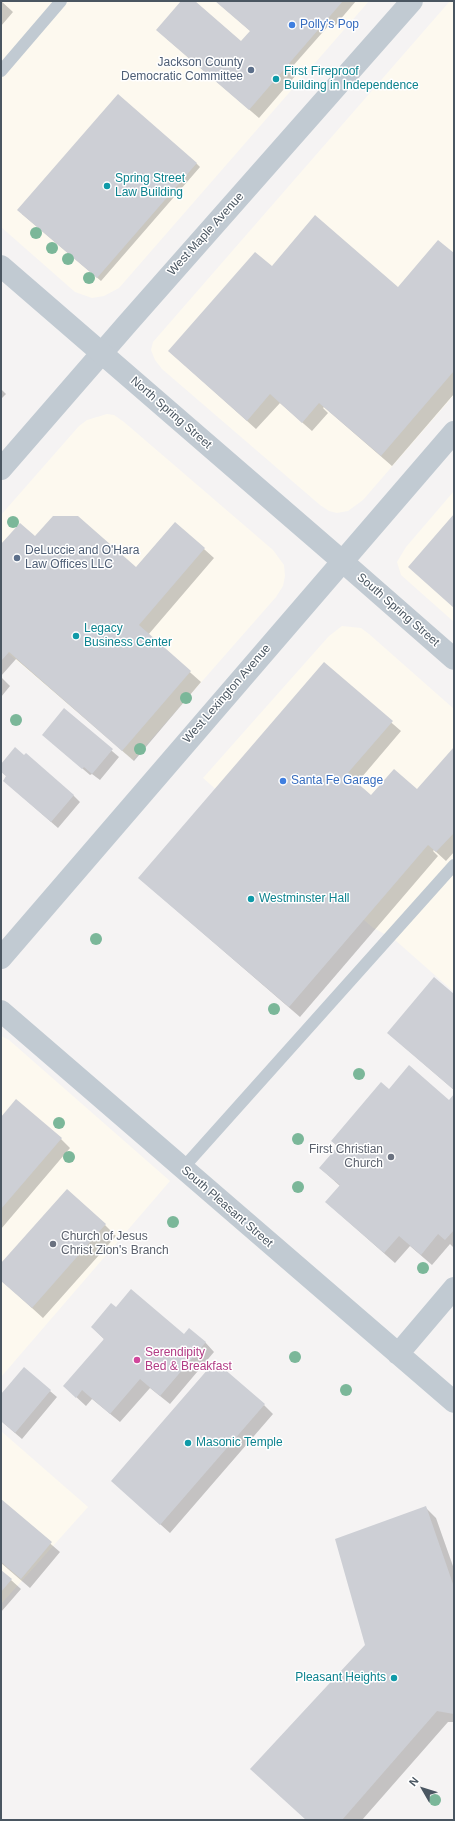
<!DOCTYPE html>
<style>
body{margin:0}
#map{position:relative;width:455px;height:1821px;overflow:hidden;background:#f5f3f3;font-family:Helvetica,sans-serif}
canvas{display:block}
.frame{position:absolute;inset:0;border:2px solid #4a5661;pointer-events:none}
.north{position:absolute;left:403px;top:1769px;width:40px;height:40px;-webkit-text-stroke:3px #fff;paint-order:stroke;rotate:309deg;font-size:11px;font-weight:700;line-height:16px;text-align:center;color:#4a5661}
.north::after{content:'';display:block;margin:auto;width:14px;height:18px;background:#4a5661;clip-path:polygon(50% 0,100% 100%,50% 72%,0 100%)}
</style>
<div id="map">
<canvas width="455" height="1821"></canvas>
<div class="frame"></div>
<div class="north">N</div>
</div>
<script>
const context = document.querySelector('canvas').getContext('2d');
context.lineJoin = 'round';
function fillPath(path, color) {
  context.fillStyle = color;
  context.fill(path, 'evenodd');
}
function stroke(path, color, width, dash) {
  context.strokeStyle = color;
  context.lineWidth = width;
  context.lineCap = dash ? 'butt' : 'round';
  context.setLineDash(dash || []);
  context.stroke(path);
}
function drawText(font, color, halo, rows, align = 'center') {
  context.font = font + ' Helvetica,sans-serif';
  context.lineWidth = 3;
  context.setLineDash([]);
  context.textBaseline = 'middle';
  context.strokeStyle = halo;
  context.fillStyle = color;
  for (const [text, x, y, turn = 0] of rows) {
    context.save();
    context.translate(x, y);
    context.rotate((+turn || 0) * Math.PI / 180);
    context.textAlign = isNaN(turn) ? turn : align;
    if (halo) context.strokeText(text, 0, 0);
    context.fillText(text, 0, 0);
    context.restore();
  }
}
const commercial = new Path2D(`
 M1,1H369L119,288L104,296L92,298L75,292L1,227Z
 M450,1H454V395L363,500L348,511L337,513L329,511L320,505L162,369L155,360L151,350L153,342Z
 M107,414L114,415L124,422L273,550L284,565L285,576L283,586L276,597L133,760L1,647V515L79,426L87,420Z
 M454,491V622L401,575L397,562L406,547Z
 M342,626L361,628L369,634L454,709V992L395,940L372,927L203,778L329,636Z
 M1,1036L9,1040L170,1181L1,1377Z
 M1,1431L88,1507L1,1604Z`);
const shadow = new Path2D(`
 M1,1L13,12L1,26Z
 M182,1H194L241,42L271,49L216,1H356L333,28L329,25L292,67L285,61L284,62L296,75L259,118L167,39Z
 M196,163L200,167L101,281L22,214Z
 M454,255V394L392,466L324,407L323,408L328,413L312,431L280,403L256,429L169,351L272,267L398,288Z
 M1,389L6,394L1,399Z
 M175,523L214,558L148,635L201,682L134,761L16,659L1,676V545L36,538L136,568Z
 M324,664L401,731L356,784L379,804L417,791L454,749V852L446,861L434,850L433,851L438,856L300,1017L139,878Z
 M1,677L10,686L1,697Z
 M64,710L119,757L100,780L92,774L90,775L43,735Z
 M1,766L73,795L80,802L58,828L11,787L7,777L1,771Z
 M454,996V1090L388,1033Z
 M389,1090L449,1101L454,1095V1248L450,1244L432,1265L410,1246L395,1263L326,1202L340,1186L320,1168L338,1147L332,1141Z
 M1,1119L61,1139L70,1148L1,1229Z
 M105,1225L116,1236L43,1318L1,1280V1264Z
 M116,1309L205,1342L214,1352L170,1404L150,1388L120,1422L92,1399L86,1406L74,1395L104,1339L92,1327Z
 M50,1391L57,1397L22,1439L1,1421V1396Z
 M264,1405L273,1414L170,1533L112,1481Z
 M1,1501L60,1552L30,1588L1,1563Z
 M426,1508L436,1518L454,1569V1722H448L362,1820H306L366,1646Z
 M1,1571L21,1589L1,1612Z`);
const building = new Path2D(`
 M181,1H195L241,41L250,31L215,1H343L249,110L156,30Z
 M118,94L197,163L97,278L17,210Z
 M315,215L398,287L438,240L454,253V371L381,456L319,403L302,423L270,394L247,421L168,351L255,252L272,266Z
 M454,514V608L408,567Z
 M53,516H78L136,567L175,522L205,548L139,625L191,671L122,751L9,652L1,661V544L20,523L35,536Z
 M324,662L393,721L347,774L371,795L394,769L417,789L454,747V833L436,852L428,845L289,1007L138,878Z
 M64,708L113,749L92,774L84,767L82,769L42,735Z
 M15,747L24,755L26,753L74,795L51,822L3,781L6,776L1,772V764Z
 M434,977L454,994V1090L387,1033Z
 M409,1065L449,1100L454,1094V1230L445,1240L438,1234L421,1255L399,1236L384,1253L325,1202L340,1185L319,1168L338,1146L331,1141L381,1082L389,1089Z
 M16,1099L62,1138L1,1209V1117Z
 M67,1189L106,1224L32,1308L1,1281V1263Z
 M131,1289L184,1334L189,1328L206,1342L160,1396L140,1379L110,1414L82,1390L76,1398L63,1386L104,1339L91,1327L111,1303L116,1307Z
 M215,1361L265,1404L160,1525L111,1481Z
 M24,1367L51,1390L15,1433L1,1421V1394Z
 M1,1499L52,1542L21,1579L1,1562Z
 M426,1506L454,1587V1714L437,1711L342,1820H306L250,1769L365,1645L335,1539Z
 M1,1570L12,1579L1,1592Z`);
const service = new Path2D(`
 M1,71L61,1
 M183,1168L454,865`);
const minor = new Path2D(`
 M1,469L127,324L412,1
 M342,561L454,659
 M1,1011L454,1402
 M398,1354L454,1288`);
const tertiary = new Path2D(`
 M1,266L342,561
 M1,958L454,432`);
const trees = [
 [36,233],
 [52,248],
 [68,259],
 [89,278],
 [13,522],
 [186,698],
 [16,720],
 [140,749],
 [96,939],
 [274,1009],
 [359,1074],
 [59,1123],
 [298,1139],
 [69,1157],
 [298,1187],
 [173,1222],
 [423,1268],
 [295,1357],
 [346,1390],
 [435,1800]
];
const markers = [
 [292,25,4,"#3f7fe0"],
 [251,70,4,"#5c6f8a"],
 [276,79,4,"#0f9aa8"],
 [107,186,4,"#0f9aa8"],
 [17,558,4,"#5c6f8a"],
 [76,636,4,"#0f9aa8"],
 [283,781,4,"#3f7fe0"],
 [251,899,4,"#0f9aa8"],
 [391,1157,4,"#6b7280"],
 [53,1244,4,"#6b7280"],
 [137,1360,4,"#d1479c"],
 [188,1443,4,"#0f9aa8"],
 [394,1678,4,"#0f9aa8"]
];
const shopNames = [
 ["Polly's Pop",300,25],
 ["Santa Fe Garage",291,781]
];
const serviceNames = [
 ["Jackson County",243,63],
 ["Democratic Committee",243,77],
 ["DeLuccie and O'Hara",25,551,"left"],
 ["Law Offices LLC",25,565,"left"]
];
const cultureNames = [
 ["First Fireproof",284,72],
 ["Building in Independence",284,86],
 ["Spring Street",115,179],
 ["Law Building",115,193],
 ["Legacy",84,629],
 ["Business Center",84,643],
 ["Westminster Hall",259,899],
 ["Masonic Temple",196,1443],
 ["Pleasant Heights",386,1678,"right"]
];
const streetNames = [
 ["West Maple Avenue",206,234,-48],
 ["North Spring Street",171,413,41],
 ["South Spring Street",398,610,41],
 ["West Lexington Avenue",227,694,-49],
 ["South Pleasant Street",227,1207,41]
];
const worshipNames = [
 ["First Christian",383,1150],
 ["Church",383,1164],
 ["Church of Jesus",61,1237,"left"],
 ["Christ Zion's Branch",61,1251,"left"]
];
const hotelNames = [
 ["Serendipity",145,1353],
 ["Bed & Breakfast",145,1367]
];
fillPath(commercial, '#fdf9ef');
fillPath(shadow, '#0003');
fillPath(building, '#cdcfd5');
stroke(service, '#c1cad2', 12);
stroke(minor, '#c1cad2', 22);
stroke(tertiary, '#c1cad2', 22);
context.fillStyle = '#7bb799';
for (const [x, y] of trees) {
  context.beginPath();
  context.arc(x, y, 6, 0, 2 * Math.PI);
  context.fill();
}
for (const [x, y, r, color] of markers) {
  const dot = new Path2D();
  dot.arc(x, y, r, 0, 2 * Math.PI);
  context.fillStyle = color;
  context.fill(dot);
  stroke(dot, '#fff', 1.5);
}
drawText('12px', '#366cbe', '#fff', shopNames, 'left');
drawText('12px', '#4e5e75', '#fff', serviceNames, 'right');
drawText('12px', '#0d838f', '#fff', cultureNames, 'left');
drawText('12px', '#4a5661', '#fff', streetNames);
drawText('12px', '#5b616d', '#fff', worshipNames, 'right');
drawText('12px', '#b23c85', '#fff', hotelNames, 'left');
</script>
